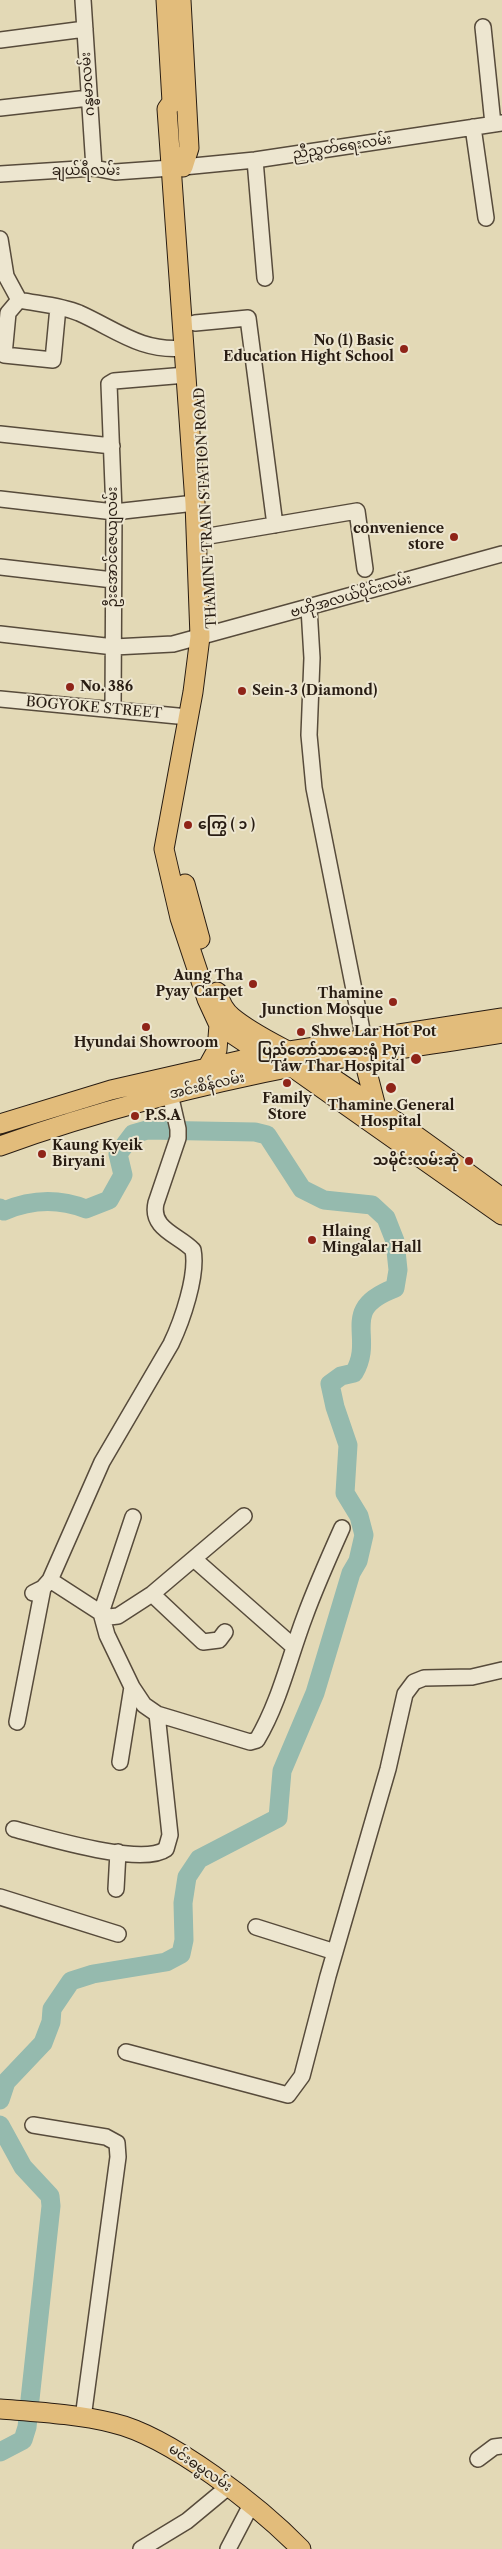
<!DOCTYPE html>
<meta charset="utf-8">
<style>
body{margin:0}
canvas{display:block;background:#e3d9b6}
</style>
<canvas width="502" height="2549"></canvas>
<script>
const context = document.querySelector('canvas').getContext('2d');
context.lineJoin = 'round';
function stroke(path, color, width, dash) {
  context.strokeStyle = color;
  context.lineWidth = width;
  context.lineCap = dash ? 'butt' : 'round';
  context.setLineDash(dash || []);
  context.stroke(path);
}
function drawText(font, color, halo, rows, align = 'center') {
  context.font = font + ' "Libre Caslon Text","Noto Sans Myanmar",serif';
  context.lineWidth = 4;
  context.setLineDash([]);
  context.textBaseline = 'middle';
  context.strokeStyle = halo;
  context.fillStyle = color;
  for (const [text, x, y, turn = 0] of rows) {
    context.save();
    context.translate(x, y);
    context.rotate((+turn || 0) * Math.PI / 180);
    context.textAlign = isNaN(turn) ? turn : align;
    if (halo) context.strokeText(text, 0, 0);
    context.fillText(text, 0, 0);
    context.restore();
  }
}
const river = new Path2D(`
 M0,1208L4,1211C32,1199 58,1198 86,1209L109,1200L123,1175L118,1154L133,1134L147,1130L255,1132L267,1135L302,1189L324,1200L372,1205L386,1218L395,1241L398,1270L395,1288C337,1310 376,1336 354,1373L341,1376L330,1384L335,1407L348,1445L345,1493L359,1516L364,1535L358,1561L351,1573L315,1693L282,1771L278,1818L199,1859L187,1877L183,1903L184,1940L181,1954L166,1962L93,1974L71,1981L52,2009L51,2022L43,2043L6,2082L0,2100
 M0,2125L23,2167L50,2196L51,2206L27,2427L23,2440L0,2452`);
const minor = new Path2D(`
 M83,0L94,168
 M483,27L493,124
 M0,40L85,29
 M0,108L89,98
 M473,127L486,218
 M255,160L265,278
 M183,167L255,160L502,123
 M0,174L94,168L115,172L171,168
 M0,239L6,276L19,300
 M19,300C39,304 60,305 79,313C117,330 141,352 184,348
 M19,300L8,313L4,355L53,360L58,307
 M195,323L248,318L275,525
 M0,434L112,446
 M0,499L114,512L195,503
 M209,536L357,511L365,569
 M0,567L113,580
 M309,608L312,658L309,735L314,788L364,1040
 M0,634L114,647L173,644L502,554
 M0,699L188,717
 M113,710L114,512L109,384L114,381L186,375
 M133,1517L101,1613L107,1635L132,1687L144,1705L157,1714L250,1742L257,1740C280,1701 289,1658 305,1616C316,1586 329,1557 342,1528
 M194,1559L294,1647
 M50,1580L101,1613L109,1617L118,1616L152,1594L244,1516
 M33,1593L43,1588L50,1580L102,1462L171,1344C182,1321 198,1275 193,1250C179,1235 150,1229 156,1203L178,1138V1129L170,1094
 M152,1594L203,1642L219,1640L225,1632
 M17,1722L43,1588
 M120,1762L132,1687
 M14,1829C45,1837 142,1867 166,1849L170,1835L157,1714
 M116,1889L118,1852
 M0,1897L118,1934
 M256,1927L335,1952
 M126,2052L288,2095L302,2076L328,1976L388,1769L405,1694L414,1682L424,1678L472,1677L502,1670
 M33,2125L106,2137L117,2143L118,2157L83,2418
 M478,2459L494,2447L502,2446
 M141,2549L187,2521L228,2487
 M228,2549L251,2505`);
const major = new Path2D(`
 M166,0L172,102L167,109L195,503L200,637L193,692L164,849L180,918L207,999L219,1025L264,1055L292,1067L502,1215
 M181,0L189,148L183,167
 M185,884L200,939
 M217,992C221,1002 223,1010 232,1017C256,1037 285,1048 311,1064C376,1106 439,1152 502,1198
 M373,1054L366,1068L376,1107
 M207,1068L217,1050L219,1025
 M0,1124L111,1090L264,1055L502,1018
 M0,1146C100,1110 203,1084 307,1064C372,1052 437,1044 502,1033
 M0,2409C37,2412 77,2414 113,2423C170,2436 260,2507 301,2549`);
const markers = [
 [404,349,5,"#8f2418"],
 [454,537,5,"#8f2418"],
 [70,687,5,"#8f2418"],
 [242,691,5,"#8f2418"],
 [188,825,5,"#8f2418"],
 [253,984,5,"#8f2418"],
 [393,1002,5,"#8f2418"],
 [146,1027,5,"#8f2418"],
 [301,1032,5,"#8f2418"],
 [416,1059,6,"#8f2418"],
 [287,1083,5,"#8f2418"],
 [391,1088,6,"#8f2418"],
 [135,1116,5,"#8f2418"],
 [42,1154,5,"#8f2418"],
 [469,1161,5,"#8f2418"],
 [312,1240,5,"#8f2418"]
];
const streetNames = [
 ["ဂန္ဓမာလမ်း",88,84,-94],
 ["ညီညွှတ်ရေးလမ်း",342,147,-9],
 ["ချယ်ရီလမ်း",86,171],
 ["THAMINE TRAIN STATION ROAD",206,508,-93],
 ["ဦးအောင်ဇေယျလမ်း",113,547,-90],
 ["ဗဟိုအလယ်ပိုင်းလမ်း",351,596,-16],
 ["BOGYOKE STREET",94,708,5],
 ["အင်းစိန်လမ်း",207,1086,-13],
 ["မင်းဓမ္မလမ်း",200,2468,34]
];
const poiNames = [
 ["No (1) Basic",394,341,"right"],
 ["Education Hight School",394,357,"right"],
 ["convenience",444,529,"right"],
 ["store",444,545,"right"],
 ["No. 386",80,687],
 ["Sein-3 (Diamond)",252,691],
 ["ကြွေ ( ၁ )",198,825],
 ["Aung Tha",243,976,"right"],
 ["Pyay Carpet",243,992,"right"],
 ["Thamine",383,994,"right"],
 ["Junction Mosque",383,1010,"right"],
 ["Shwe Lar Hot Pot",311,1032],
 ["Hyundai Showroom",146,1043,"center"],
 ["ပြည်တော်သာဆေးရုံ Pyi",405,1051,"right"],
 ["Taw Thar Hospital",405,1067,"right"],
 ["Family",287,1099,"center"],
 ["Store",287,1115,"center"],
 ["Thamine General",391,1106,"center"],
 ["Hospital",391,1122,"center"],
 ["P.S.A",145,1116],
 ["Kaung Kyeik",52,1146],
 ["Biryani",52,1162],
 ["သမိုင်းလမ်းဆုံ",459,1161,"right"],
 ["Hlaing",322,1232],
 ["Mingalar Hall",322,1248]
];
stroke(river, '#95baae', 19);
stroke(minor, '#574b3b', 18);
stroke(major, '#281c12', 21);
stroke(minor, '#ede6d0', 15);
stroke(major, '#e2bc7b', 19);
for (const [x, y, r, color] of markers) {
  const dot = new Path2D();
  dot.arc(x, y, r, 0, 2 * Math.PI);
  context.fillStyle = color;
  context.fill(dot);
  stroke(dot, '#ede6d0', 2);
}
drawText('14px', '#281c12', '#ede6d0', streetNames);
drawText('bold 14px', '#281c12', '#ede6d0', poiNames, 'left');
</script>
